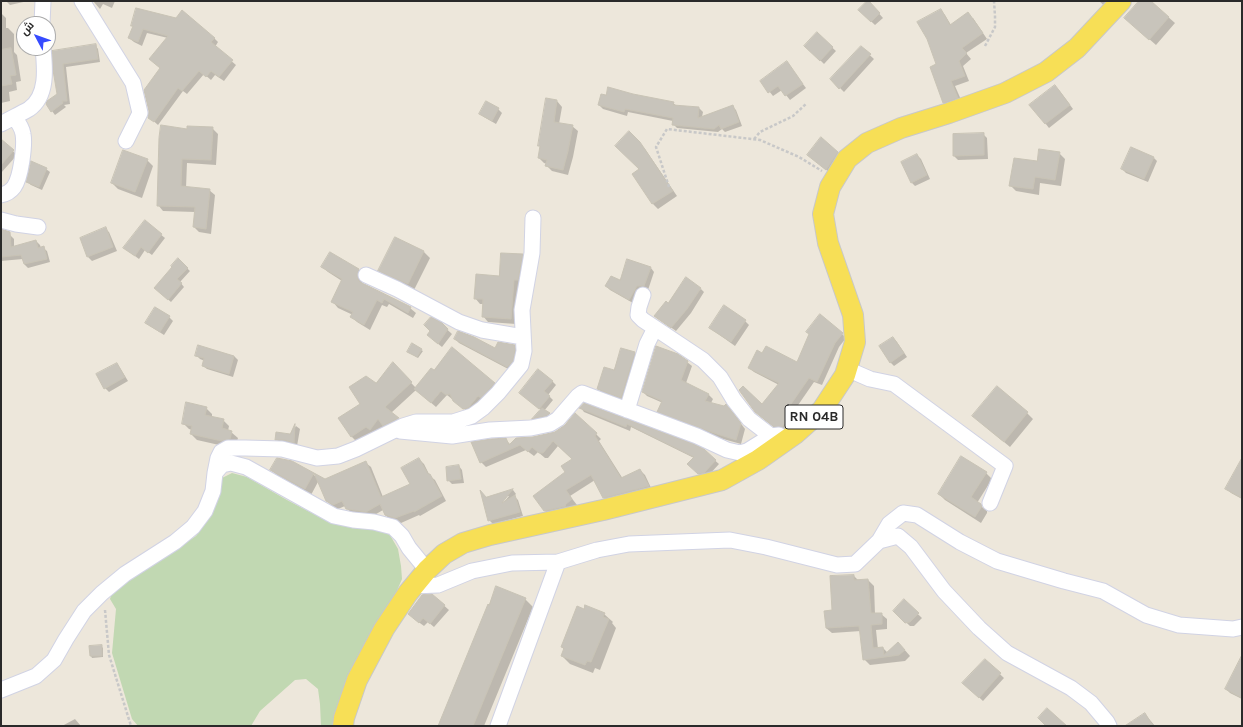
<!DOCTYPE html>
<meta charset="utf-8">
<style>
body{margin:0}
#map{position:relative;width:1243px;height:727px;overflow:hidden;background:#ede7db;font-family:Karla,Cairo,sans-serif}
canvas{display:block}
.frame{position:absolute;inset:0;border:2px solid #2a2a2a;pointer-events:none}
.north{position:absolute;left:16px;top:16px;width:40px;height:40px;box-sizing:border-box;background:#fff;border:1px solid #aaa;border-radius:50%;rotate:311deg;font-size:11px;font-weight:700;line-height:16px;text-align:center;color:#2a2a2a}
.north::after{content:'';display:block;margin:auto;width:14px;height:18px;background:#364bff;clip-path:polygon(50% 0,100% 100%,50% 72%,0 100%)}
</style>
<div id="map">
<canvas width="1243" height="727"></canvas>
<div class="frame"></div>
<div class="north">ش</div>
</div>
<script>
const context = document.querySelector('canvas').getContext('2d');
context.lineJoin = 'round';
function fillPath(path, color) {
  context.fillStyle = color;
  context.fill(path, 'evenodd');
}
function stroke(path, color, width, dash) {
  context.strokeStyle = color;
  context.lineWidth = width;
  context.lineCap = dash ? 'butt' : 'round';
  context.setLineDash(dash || []);
  context.stroke(path);
}
function drawText(font, color, halo, rows, align = 'center') {
  context.font = font + ' Karla,sans-serif';
  context.lineWidth = 3.5;
  context.setLineDash([]);
  context.textBaseline = 'middle';
  context.strokeStyle = halo;
  context.fillStyle = color;
  for (const [text, x, y, turn = 0] of rows) {
    context.save();
    context.translate(x, y);
    context.rotate((+turn || 0) * Math.PI / 180);
    context.textAlign = isNaN(turn) ? turn : align;
    if (halo) context.strokeText(text, 0, 0);
    context.fillText(text, 0, 0);
    context.restore();
  }
}
const cemetery = new Path2D(`
 M232,473L247,477L287,500L331,523L359,527L379,528L390,535L398,549L401,566L402,579L392,602L343,692L332,726H321L320,704L318,689L306,679L295,680L260,711L251,726H138L132,719L112,653L116,609L110,599L113,590L196,536L208,520L220,479Z`);
const shadow = new Path2D(`
 M6,1H28L10,5Z
 M93,1H115L112,8L103,4L100,9Z
 M868,1L883,18L875,25L859,10Z
 M1099,1H1116L1108,9Z
 M1141,1H1150L1175,23L1156,45L1132,24Z
 M941,10L945,15L951,25L973,18L987,39L966,53L971,59L963,66L969,81L955,86L962,102L949,107L944,102L938,64Z
 M1,13L6,18V28H8L14,34V52L17,55L21,81L16,82L17,90L9,92L10,101L1,103Z
 M132,26L214,38L218,42L215,47L236,65L224,81L215,75L211,80L204,74L187,94L183,91L158,125L149,117L161,69L150,59L168,38L147,33L142,46L134,42L129,38L134,27Z
 M817,34L836,51L824,64L806,46Z
 M95,45L98,49L100,62L66,67L70,104L64,105L66,107L55,115L52,111L58,95L53,52Z
 M861,47L874,59L844,92L831,79Z
 M787,63L806,88L790,100L782,90L773,96L761,81Z
 M1059,90L1073,109L1049,128L1031,105Z
 M632,95L673,103L677,106L699,108L703,112L702,117L732,106L736,110L742,126L725,132L722,129L718,132L677,128L673,124V121L628,112L627,116L603,109L599,105Z
 M557,101L562,107L559,124L572,126L578,131L573,157L568,175L552,171L547,166V164L544,163L539,158L541,148L539,145Z
 M498,109L502,113L496,124L484,117L480,114Z
 M212,128L218,134L216,165L187,163L186,188L209,190L215,195L211,234L199,232L194,227L195,212L163,211L158,205L188,130Z
 M629,133L645,149L677,196L658,209L653,204L633,174L640,169Z
 M983,134L987,138L988,159L958,160L954,156Z
 M1,140L17,155L1,173Z
 M838,152L842,156L830,173L812,158Z
 M1059,153L1065,159L1061,186L1040,183L1039,195L1016,191L1010,185L1038,163Z
 M917,155L921,159L930,179L915,186L911,182Z
 M1153,157L1157,161L1148,182L1126,173L1122,169Z
 M147,160L153,166L142,198L118,189L112,183Z
 M46,169L50,172L42,190L31,185L27,182Z
 M145,222L165,238L152,255L145,250L139,259L124,248Z
 M105,229L109,232L117,251L92,261L88,257L81,238Z
 M10,235L14,239V247L36,241L40,245L41,248H43L47,251L50,262L28,268L24,264L23,259L1,261V236Z
 M396,238L424,252L430,258L414,290L386,277L380,270Z
 M330,253L359,270L364,275L362,282L363,285L410,308L416,313L413,318L389,304L387,307L382,305L370,330L357,322L352,317L353,315L338,308L333,302L342,281L328,272L322,267Z
 M522,255L527,261L523,285H519L516,324L488,322L483,316L484,304H480L475,298Z
 M178,260L190,271L180,282L184,287L171,302L158,291Z
 M651,268L654,272L648,290L641,289L633,303L610,290L606,286L620,282Z
 M701,289L704,292L691,313L676,331L655,316L668,304Z
 M169,317L173,321L164,335L150,326L146,322Z
 M745,321L749,325L735,346L714,331L710,328Z
 M440,323L452,334L442,347L432,339L431,331Z
 M842,334L846,338L839,347L822,385L814,382L794,411L798,416L786,431H779L761,417L762,406L779,385L754,372L749,368L762,354L797,363Z
 M893,338L897,342L907,357L894,366L890,362Z
 M455,339L495,350L514,346L518,350L512,371L459,343Z
 M199,346L234,356L238,360L233,377L207,369L203,366L205,361L200,359L196,355Z
 M421,350L423,351L418,358L410,353Z
 M635,353L641,359L627,403L605,395L598,389L615,371Z
 M687,362L692,366L686,383L708,394L713,399L711,403L730,409L745,429L741,444L716,437L663,416L658,411L663,403L647,396L643,392Z
 M117,364L120,368L128,381L109,392L105,388Z
 M393,364L416,388L434,371L494,384L499,388L469,413L453,399H452L447,395L436,407L416,390L391,413L404,424L389,431L384,426L376,436L357,442L351,436L361,404Z
 M552,381L556,385L548,395L553,400L544,411L551,416L535,420L534,418L541,410L524,396Z
 M206,408L212,414V418L223,420L229,426L228,431L231,432L238,438L236,445L228,447L197,440L191,434L192,430L189,429L183,423Z
 M581,408L703,450L719,464L708,476L703,478L689,464L694,458L631,427L630,431L584,412Z
 M1027,413L1033,419L1010,447L980,422Z
 M296,426L300,429L297,446L280,443L276,439L290,435Z
 M596,434L601,439L599,441L623,479L640,470L645,475L653,492L609,503L604,498L595,480L570,496L577,505L569,511L550,516L545,511L573,460L558,446L548,458H545L538,452L534,456L526,450L486,467L481,462L505,439L511,445Z
 M419,459L424,464L430,476L435,480L446,501L420,516L419,515L401,523L391,520L385,515L383,510L371,517L352,514L345,506L338,509L332,506L327,501L319,480L311,495L278,476L271,470L313,474L317,478L325,480L366,463L371,467L383,497L412,484Z
 M459,466L462,470L464,483L452,484L448,480Z
 M986,473L992,479L977,503L987,511V513L981,523L945,500L939,494Z
 M1242,476V499L1231,493L1227,489Z
 M513,490L516,494L514,496L518,500L523,516L493,524L489,520L486,498ZM506,496H509L499,508Z
 M854,576L859,581L868,580L874,586L875,614H881L887,619V629L876,630L878,649L883,648L888,653L904,649L910,656L905,661L870,665L864,659L861,631L832,633L826,628L833,611Z
 M432,595L449,610L434,627L428,622L424,626L413,618Z
 M525,599L533,607L484,726H439Z
 M904,601L922,618L914,626H910L894,611Z
 M604,614L613,622L612,623L616,628L600,670L595,668L593,673L570,664L562,656L564,650L562,647Z
 M90,646H101L103,648V657L92,658L91,656Z
 M985,660L1004,678L983,701L968,687Z
 M1242,666V699L1230,693L1226,689Z
 M1145,714L1155,726H1127Z
 M75,719L81,726H62Z`);
const building = new Path2D(`
 M867,1H869L880,13L871,22L858,10Z
 M1139,1H1151L1169,17L1149,40L1124,18Z
 M136,8L176,18L182,10L215,38L211,42L233,60L219,77L211,71L206,77L199,71L182,91L178,88L154,122L148,118L149,111L144,90L160,68L149,59L168,36L143,29L138,42L128,38L133,26H131Z
 M941,9L950,25L968,12L983,33L962,48L967,53L959,61L965,76L951,81L958,98L943,103L930,67L936,64L927,39L917,22Z
 M817,32L833,47L820,61L804,46Z
 M96,44L98,59L63,64L67,101H62L63,103L51,112L46,104L47,101L57,94L53,70L52,51Z
 M861,46L871,54L839,89L830,79Z
 M11,48L16,75L10,76L12,84L1,86V50Z
 M787,61L803,84L785,96L778,86L768,93L760,81Z
 M1055,85L1070,105L1045,124L1029,105Z
 M608,87L633,94L674,102L673,105L699,107L698,118L733,105L739,122L721,129L719,125L714,129L672,125L673,118L625,109L624,112L598,105L601,94L606,95Z
 M546,98L557,100L554,122L573,125L568,151L563,170L545,166L547,160L538,158L540,146H538Z
 M486,101L499,108L492,121L479,114Z
 M161,125L187,129V126L213,127L211,160L182,159L181,186L210,189L206,229L193,227L195,207L157,206L159,138Z
 M629,131L640,142L673,191L652,204L632,174L639,169L615,146Z
 M984,133V155L953,156V134Z
 M821,137L838,152L826,170L807,155Z
 M1,139L14,150L1,165Z
 M1131,147L1154,157L1144,179L1121,169Z
 M1039,149L1060,152L1055,180L1035,177L1033,189L1009,186L1014,158L1037,161Z
 M123,150L148,159L135,192L111,183Z
 M917,154L927,175L911,183L901,162Z
 M31,161L47,168L39,187L26,182Z
 M145,220L162,234L148,253L141,247L135,256L123,248Z
 M106,227L113,247L87,257L80,238Z
 M1,229L10,232L11,247L36,240L38,248L44,246L47,259L24,264L21,255L1,257Z
 M395,237L424,251L408,284L378,271Z
 M330,252L359,269L358,272L357,276L359,281L362,283L411,307L408,313L384,299L382,303L377,300L364,325L350,317L353,312L331,302L342,279L321,267Z
 M501,253L523,254L518,280H514L511,319L482,317L483,299H474L476,274L499,276Z
 M178,258L188,268L177,279L182,283L168,300L154,288L172,267L171,266Z
 M627,259L651,267L644,286H637L629,300L605,286L611,276L620,280Z
 M686,277L701,288L687,309L671,328L654,316L666,301L668,303Z
 M724,305L746,320L731,342L709,328Z
 M155,307L170,316L160,332L145,323Z
 M820,314L843,333L835,343L817,382L809,378L789,407L794,411L782,427H774L755,412L739,390L743,386L762,404L779,383L748,368L757,350L762,353L766,346L797,362L809,334L806,332Z
 M431,317L441,322L448,329L438,344L427,335L430,331L424,325Z
 M458,331L474,337L495,348L498,342L515,345V350L513,361L507,367L454,339Z
 M893,337L904,353L890,363L879,346Z
 M412,343L422,349L417,357L407,352Z
 M198,345L234,356L229,374L202,366L204,358L195,356Z
 M656,346L678,354L688,361L681,380L709,394L705,401L724,406L726,404L741,423L736,440L711,432L657,412L662,401L642,392Z
 M452,347L495,383L481,398L478,396L468,408L463,409L453,401L450,394L446,395L441,391L431,403L414,389L431,368L434,370Z
 M621,348L635,352L621,398L597,389L604,367L614,370Z
 M393,362L412,382L385,407L399,418L383,426L378,419L370,430L366,427L351,437L338,418L360,404L349,387L366,376L376,383Z
 M117,363L125,377L104,389L96,374Z
 M538,369L553,381L544,391L550,396L539,409L519,393Z
 M997,386L1028,412L1004,442L972,416Z
 M186,402L207,407L205,415L224,419L222,428L232,431L230,439L222,441L190,434L192,426L182,424Z
 M584,403L694,444L704,449L716,460L704,473L698,474L687,464L694,457L627,424L626,427L579,408Z
 M542,408L550,413L547,416L532,419Z
 M575,413L597,433L595,436L621,478L640,469L649,486L603,498L591,475L566,490L572,499L565,505L566,506L544,511L533,496L565,472L561,466L572,459L553,441L543,453H539L532,447L528,452L520,445L480,463L471,442L491,439L506,438L509,445L516,438L533,437L555,432L565,425Z
 M295,424L294,443L284,440H275L276,432L290,434Z
 M961,456L987,472L971,497L981,504L982,506L975,517L938,494Z
 M277,458L292,461L314,473L305,489L270,470Z
 M419,458L428,474H430L442,496L414,512V511L395,518L385,515L380,504L366,512L346,509L342,501L333,505L326,501L314,473L325,479L366,461L381,497L410,484L401,468Z
 M1242,458V498L1225,489Z
 M459,465L461,479L447,481L446,467Z
 M513,489L502,503L515,495L520,512L488,521L480,490L486,497Z
 M854,575V580L868,579L871,613H882V624L871,625L873,648L883,647L884,655L898,642L905,650L899,655L863,660L859,626L826,628L824,611L832,610L830,576Z
 M496,586L526,598L473,726H438L488,604L489,605Z
 M432,594L445,605L430,624L423,618L419,623L408,614L422,595Z
 M904,599L919,613L910,622L905,623L893,611Z
 M585,605L605,613L603,617L609,619L591,662L587,661L585,665L561,656L564,648L561,647L577,606L584,609Z
 M102,645V656H90L89,646Z
 M1242,655V698L1225,689Z
 M985,659L1001,673L979,698L962,683Z
 M1047,708L1067,726H1046L1038,718Z
 M1145,713L1153,726H1125Z`);
const path = new Path2D(`
 M985,46L995,27V16L994,1
 M754,139L760,132L793,116L807,103
 M669,187L656,147L667,129L760,140L799,157L822,171
 M105,610L109,655L131,726`);
const minor = new Path2D(`
 M82,1L133,83L140,113L126,141
 M42,24L43,1
 M1,124C10,119 20,114 29,109C48,96 45,68 43,48
 M1,195C6,194 11,191 14,187C21,177 25,145 23,134C22,127 18,122 14,117
 M1,220L16,224L38,227
 M366,275L397,289L459,322L482,330L523,337
 M643,295L639,307L638,315L643,320L703,360L720,377L734,400L749,419L771,436L779,435
 M847,369L870,379L894,384L1005,466L990,503
 M627,410L647,344L655,328
 M400,431L452,436L490,430L531,428L550,424L558,419L578,396L582,393L697,436L727,450L740,453L747,451L771,436
 M215,473L218,458L221,452L228,448H245L282,449L317,458L338,456L356,449L403,426L416,422H453L472,416L483,408L498,393L521,365L524,351L522,310L532,253L533,218
 M879,541L889,524L903,513L917,515L960,542L997,561L1064,581L1103,591L1146,615L1179,625L1233,629L1242,627
 M413,586L438,585L472,571L512,563L558,562L597,550L629,544L730,540L766,547L837,565L855,564L879,541L898,536L911,547L944,591L979,628L1007,653L1071,688L1091,703L1107,722L1109,726
 M1,690L36,676L54,660L66,639L84,611L102,593L125,574L175,542L193,527L205,511L213,491L215,473L222,465L231,463L246,467L334,516L353,520L374,522L393,527L402,536L409,548L427,570
 M498,726L558,562`);
const major = new Path2D(`
 M343,726L344,718L357,680L384,629L408,593L427,570L444,554L463,543L490,535L603,510L722,480L758,460L795,434L822,410L845,375L855,342L853,315L828,243L823,214L830,187L847,159L867,143L901,128L949,113L1005,93L1046,72L1077,48L1121,1`);
const shields = [
 [814,417,58]
];
const shieldNames = [
 ["RN 04B",814,417]
];
fillPath(cemetery, '#c1d8b2');
fillPath(shadow, '#0003');
fillPath(building, '#c8c4bb');
stroke(building, '#c8c3b5', 1);
stroke(minor, '#d1d3e4', 17);
stroke(major, '#c8c8c8', 22);
stroke(path, '#c8c8c8', 2.5, [3, 2]);
stroke(minor, '#fff', 15);
stroke(major, '#f7df56', 20);
for (const [x, y, w] of shields) {
  const box = new Path2D();
  box.roundRect(x - w / 2, y - 12, w, 24, 3);
  context.fillStyle = '#fff';
  context.fill(box);
  stroke(box, '#2a2a2a', 1);
}
drawText('bold 14px', '#2a2a2a', null, shieldNames);
</script>
